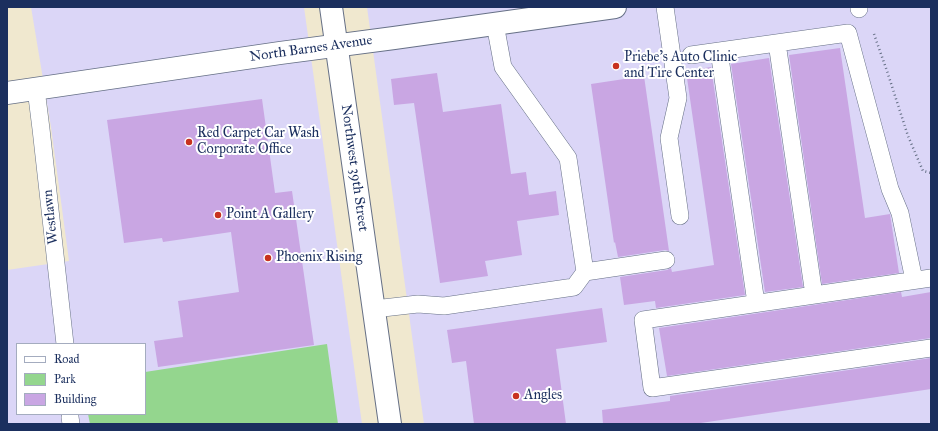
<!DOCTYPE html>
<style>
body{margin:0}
#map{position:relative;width:938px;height:431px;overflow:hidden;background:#f0e8cf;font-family:"IM FELL Great Primer",serif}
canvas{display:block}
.frame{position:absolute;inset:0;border:8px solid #1b2f5e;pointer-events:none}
.legend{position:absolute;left:16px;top:343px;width:130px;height:72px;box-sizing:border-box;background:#fff;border:1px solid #a4acbf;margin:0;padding:5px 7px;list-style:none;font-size:12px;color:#1b2f5e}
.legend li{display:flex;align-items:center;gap:8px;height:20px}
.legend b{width:20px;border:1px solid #a4acbf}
</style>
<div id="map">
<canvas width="938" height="431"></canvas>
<div class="frame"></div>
<ul class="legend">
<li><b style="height:5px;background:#fff"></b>Road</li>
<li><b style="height:11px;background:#94d68e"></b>Park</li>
<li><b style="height:11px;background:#c9a6e3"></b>Building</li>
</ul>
</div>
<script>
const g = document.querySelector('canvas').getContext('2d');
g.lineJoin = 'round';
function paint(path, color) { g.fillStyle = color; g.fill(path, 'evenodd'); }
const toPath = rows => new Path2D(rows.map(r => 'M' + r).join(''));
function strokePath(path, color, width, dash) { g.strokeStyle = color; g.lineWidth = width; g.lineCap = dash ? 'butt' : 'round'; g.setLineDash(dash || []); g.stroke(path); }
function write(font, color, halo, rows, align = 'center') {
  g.font = font + ' "IM FELL Great Primer",serif'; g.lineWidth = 4; g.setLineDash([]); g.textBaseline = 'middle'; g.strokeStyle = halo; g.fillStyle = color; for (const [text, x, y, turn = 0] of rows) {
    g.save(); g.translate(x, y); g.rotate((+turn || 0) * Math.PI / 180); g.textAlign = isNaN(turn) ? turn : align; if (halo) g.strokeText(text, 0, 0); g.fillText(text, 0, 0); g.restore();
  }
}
const built = toPath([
 [31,7,304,7,362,424,7,424,7,270,69,261,51,127],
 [17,344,145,344,145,414,17,414],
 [367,7,931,7,931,424,424,424]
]);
const green = toPath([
 [327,344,338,424,90,424,88,414,145,414,145,372]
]);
const building = toPath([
 [840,48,865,218,890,214,899,273,822,284,789,55],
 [769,58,803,287,765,292,731,64],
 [711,67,745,295,656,308,655,301,624,305,620,277,667,270,671,268,672,272,714,265,686,71],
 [437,73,443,112,501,104,511,174,526,172,529,195,556,191,559,215,517,221,522,255,485,261,488,276,440,283,414,103,394,105,391,79],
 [644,76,669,251,665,250,618,257,615,242,614,243,591,84],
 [262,99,275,193,292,191,314,345,158,367,154,341,183,337,178,301,239,292,231,232,163,242,162,238,124,243,107,120],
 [901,292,902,297,931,292,931,338,667,376,659,328],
 [602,308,607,342,556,349,566,424,474,424,466,361,452,363,447,330],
 [931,358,931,389,694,424,603,424,602,410,670,401,670,396]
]);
const path = toPath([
 [874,34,888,74,908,136,923,171,931,173]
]);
const lane = toPath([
 [665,7,678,98,669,138,680,216],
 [859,7,859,9],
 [777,43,814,295],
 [719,51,756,303],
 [691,55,848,33,890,189,900,213,914,280],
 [36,89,41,129,65,344],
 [585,272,666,260],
 [931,278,643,320,652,388,931,348],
 [374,309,418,304,444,306,574,287,585,272,568,158,503,67,495,24],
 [70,417,71,424]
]);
const street = toPath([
 [7,93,280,53,394,38,615,7]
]);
const secondary = toPath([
 [331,7,390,424]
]);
const markers = [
 [616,66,4,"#c8321e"],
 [189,142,4,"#c8321e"],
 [218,215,4,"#c8321e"],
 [268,258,4,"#c8321e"],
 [516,396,4,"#c8321e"]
];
const streetNames = [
 ["North Barnes Avenue",311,49,-8],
 ["Northwest 39th Street",354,168,82],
 ["Westlawn",51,217,-96]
];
const poiNames = [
 ["Priebe's Auto Clinic",624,58],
 ["and Tire Center",624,74],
 ["Red Carpet Car Wash",197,134],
 ["Corporate Office",197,150],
 ["Point A Gallery",226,215],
 ["Phoenix Rising",276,258],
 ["Angles",524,396]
];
paint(built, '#dbd6f7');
paint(green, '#94d68e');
paint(building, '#c9a6e3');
strokePath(lane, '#667086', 18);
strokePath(street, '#667086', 24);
strokePath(secondary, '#667086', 24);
strokePath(path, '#667086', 2.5, [1, 3]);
strokePath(lane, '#fff', 17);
strokePath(street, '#fff', 22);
strokePath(secondary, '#fff', 22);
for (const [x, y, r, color] of markers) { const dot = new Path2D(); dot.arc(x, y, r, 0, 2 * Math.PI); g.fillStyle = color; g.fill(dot); strokePath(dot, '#fff', 1.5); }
write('14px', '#1b2f5e', '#fff', streetNames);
write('14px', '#1b2f5e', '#fff', poiNames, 'left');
</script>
